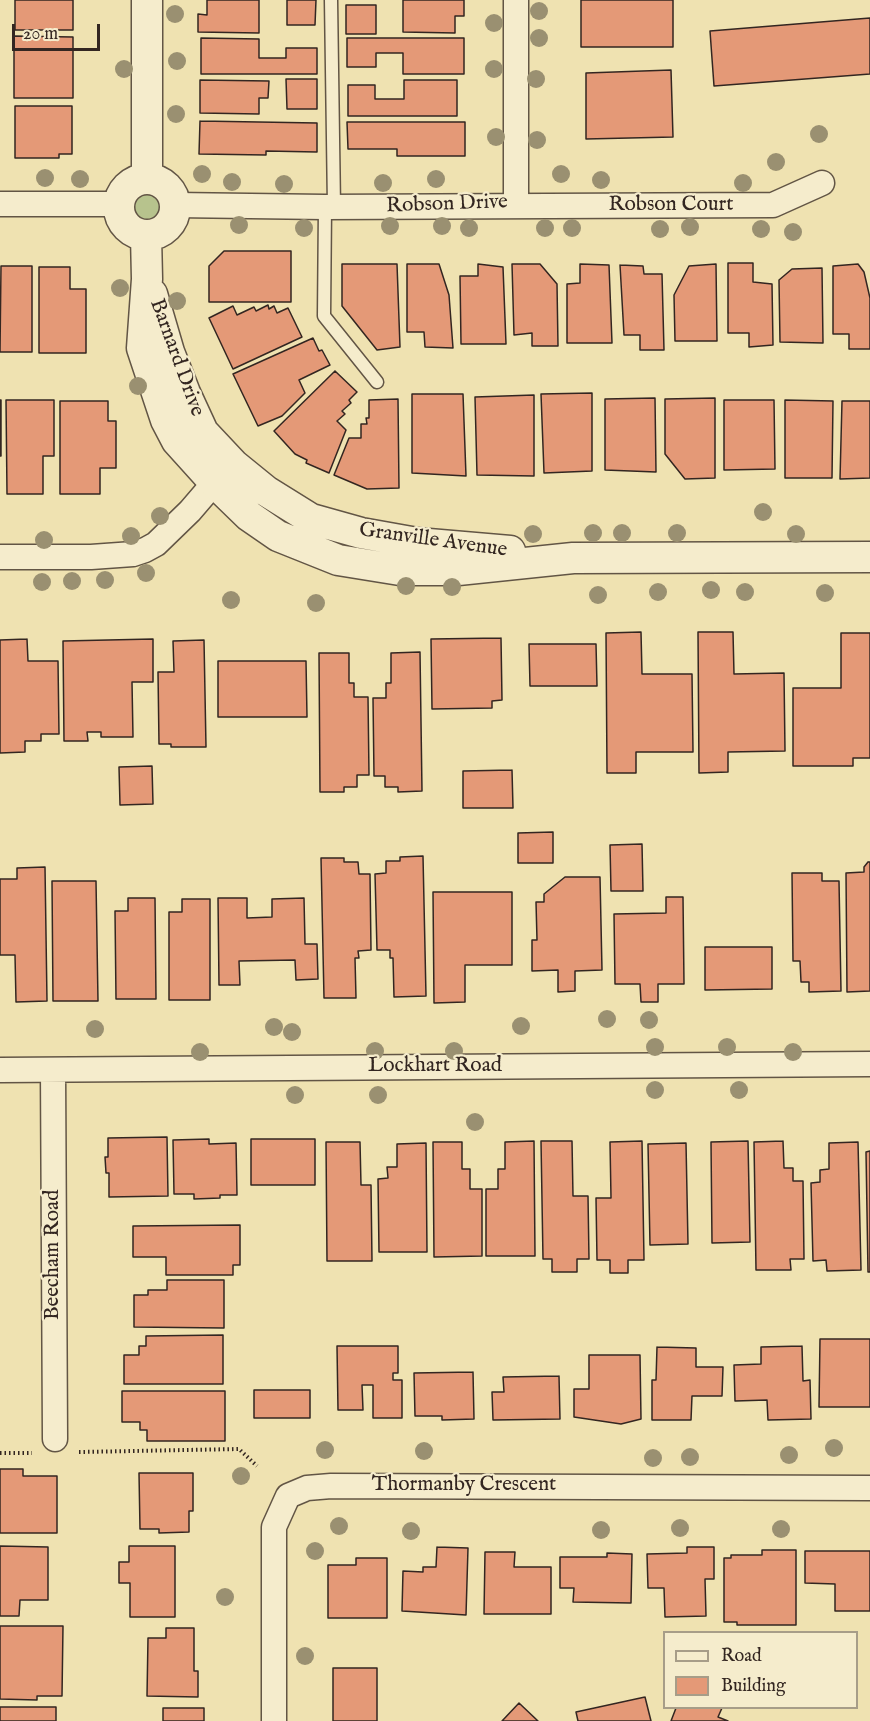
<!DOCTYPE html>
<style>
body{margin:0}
#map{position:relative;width:870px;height:1721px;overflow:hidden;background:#efe2b1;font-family:"IM FELL English",serif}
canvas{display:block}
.legend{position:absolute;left:663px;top:1631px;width:195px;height:78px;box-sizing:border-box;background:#f5eccc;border:2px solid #a79d88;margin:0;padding:8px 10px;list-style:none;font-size:18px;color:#332621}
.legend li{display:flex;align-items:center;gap:12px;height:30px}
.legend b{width:30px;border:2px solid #a79d88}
.scale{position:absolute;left:12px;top:24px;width:88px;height:27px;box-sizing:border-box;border:3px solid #332621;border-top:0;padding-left:8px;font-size:18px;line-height:21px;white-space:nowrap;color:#332621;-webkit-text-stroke:4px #f5eccc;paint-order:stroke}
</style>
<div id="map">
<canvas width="870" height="1721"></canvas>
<ul class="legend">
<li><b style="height:8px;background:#f5eccc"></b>Road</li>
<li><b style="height:16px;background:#e49977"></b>Building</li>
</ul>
<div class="scale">20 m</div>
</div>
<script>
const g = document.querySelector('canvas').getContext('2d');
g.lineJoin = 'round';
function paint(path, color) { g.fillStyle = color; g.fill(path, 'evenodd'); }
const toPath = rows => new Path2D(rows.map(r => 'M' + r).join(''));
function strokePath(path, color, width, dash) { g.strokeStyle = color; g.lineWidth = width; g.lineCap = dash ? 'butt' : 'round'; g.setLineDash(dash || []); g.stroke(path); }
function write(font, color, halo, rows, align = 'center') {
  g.font = font + ' "IM FELL English",serif'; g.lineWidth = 4.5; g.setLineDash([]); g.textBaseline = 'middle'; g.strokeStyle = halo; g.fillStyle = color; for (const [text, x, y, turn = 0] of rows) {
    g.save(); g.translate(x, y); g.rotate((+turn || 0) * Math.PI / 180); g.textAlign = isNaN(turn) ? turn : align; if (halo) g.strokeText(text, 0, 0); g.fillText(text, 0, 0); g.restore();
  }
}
const green = toPath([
 '125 206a22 22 0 1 1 44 0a22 22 0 1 1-44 0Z'
]);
const building = toPath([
 [15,0,73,0,73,30,15,30,15,0],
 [207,0,259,0,259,33,198,32,198,14,207,15,207,0],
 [287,0,316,0,315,25,287,25,287,0],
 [403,0,464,0,464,16,455,16,455,33,403,32,403,0],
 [581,0,673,0,673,47,581,47,581,0],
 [346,5,376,5,376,34,346,34,346,5],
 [870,18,870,74,714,86,710,31,870,18],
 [14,36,73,37,73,98,14,98,14,36],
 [201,38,259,39,259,58,286,58,286,48,317,48,317,74,201,74,201,38],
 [347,38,464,38,464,74,403,74,403,53,376,53,376,67,347,67,347,38],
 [671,70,673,137,586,139,586,73,671,70],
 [286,79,317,79,317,109,287,109,286,79],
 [200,80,269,81,268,98,259,98,259,114,200,113,200,80],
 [404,80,457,80,457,116,348,116,348,85,375,85,375,99,404,99,404,80],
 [15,106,72,106,72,154,59,154,59,158,15,158,15,106],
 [200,121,317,123,317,152,266,151,266,155,199,154,200,121],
 [347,122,465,122,465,156,397,156,397,149,348,149,347,122],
 [224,251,291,251,291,302,209,302,209,266,224,251],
 [728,263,753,263,753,282,772,284,773,345,749,347,749,333,728,333,728,263],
 [342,264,397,264,400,347,377,350,342,306,342,264],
 [407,264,439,264,449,295,453,348,425,347,424,332,407,332,407,264],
 [478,264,503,267,506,344,461,344,460,276,478,276,478,264],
 [512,264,540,264,557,284,558,346,532,346,532,333,514,335,512,264],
 [580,264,609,265,612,343,567,343,567,284,580,283,580,264],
 [716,264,717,341,675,341,674,295,689,266,716,264],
 [858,264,864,272,870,298,870,349,849,349,849,334,833,334,833,266,858,264],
 [620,265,643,266,644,274,662,274,664,350,640,350,640,335,624,335,620,265],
 [1,266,32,266,32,352,0,352,1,266],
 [39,267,70,267,70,289,86,289,86,353,39,353,39,267],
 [822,268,823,343,780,342,779,280,792,269,822,268],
 [268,305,269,309,274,306,277,313,288,308,302,337,233,369,209,318,233,306,237,315,254,307,256,311,268,305],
 [313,338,319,351,322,350,330,365,299,380,305,393,282,416,258,426,233,374,313,338],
 [335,371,357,392,349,400,351,403,342,411,345,414,337,421,346,430,329,473,306,463,307,460,295,454,274,431,335,371],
 [592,393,592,471,544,473,541,394,592,393],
 [412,394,463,394,466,476,412,473,412,394],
 [534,395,534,476,477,475,475,397,534,395],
 [655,398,656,472,605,470,605,399,655,398],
 [715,398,715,478,685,479,665,454,665,399,715,398],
 [398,399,399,488,367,489,334,475,349,438,361,438,361,424,367,424,366,418,369,418,369,400,398,399],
 [0,400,1,400,1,456,0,456,0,400],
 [6,400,54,400,54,456,43,456,43,494,7,494,6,400],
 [724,400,774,400,775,469,724,470,724,400],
 [785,400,833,401,832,478,785,478,785,400],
 [60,401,108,401,108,421,116,421,116,468,100,468,100,494,60,494,60,401],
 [842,401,870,401,870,478,840,479,842,401],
 [641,632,642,674,692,674,693,752,636,752,636,773,607,773,606,633,641,632],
 [698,632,733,632,734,674,784,673,785,751,728,752,728,772,699,773,698,632],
 [841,633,870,633,870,758,853,758,853,766,793,766,793,688,841,688,841,633],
 [501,638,502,700,492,701,492,708,432,709,431,639,501,638],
 [27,639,28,661,58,661,59,734,41,734,41,741,25,741,25,752,0,753,0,640,27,639],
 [153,639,153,682,132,682,133,737,101,737,101,732,87,732,88,741,64,741,63,641,153,639],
 [204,640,206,747,171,747,171,744,159,744,158,672,174,672,173,641,204,640],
 [529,644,596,644,597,686,530,686,529,644],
 [420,652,422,791,398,792,398,787,385,787,385,776,374,776,373,698,386,698,386,683,391,683,391,653,420,652],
 [319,653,349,653,349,683,354,683,354,697,368,697,369,775,357,775,357,787,344,787,344,792,320,792,319,653],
 [218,661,306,661,307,717,218,717,218,661],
 [152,766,153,804,120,805,119,767,152,766],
 [512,770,513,808,463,808,463,771,512,770],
 [553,832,553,863,518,863,518,833,553,832],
 [642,844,643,891,611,891,610,845,642,844],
 [423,856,426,996,394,997,393,958,390,958,390,950,377,950,375,874,386,873,386,861,400,861,400,857,423,856],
 [321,858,344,858,344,862,358,862,359,874,370,874,371,950,358,951,359,958,355,958,356,998,324,998,321,858],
 [868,862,870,862,870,991,847,992,846,873,864,872,864,867,868,862],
 [45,867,47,1001,16,1002,15,955,0,955,0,879,17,879,17,868,45,867],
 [792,873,822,873,822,881,839,881,841,991,809,992,809,982,801,982,800,961,793,961,792,873],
 [565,877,600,877,602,970,575,971,575,991,558,992,558,970,532,971,532,940,537,940,536,902,544,902,544,894,565,877],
 [52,881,96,881,98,1001,53,1001,52,881],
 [433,892,512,892,512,965,465,965,465,1002,434,1003,433,892],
 [666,897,683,897,684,984,658,984,658,1002,641,1002,640,984,615,984,614,914,666,913,666,897],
 [128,898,155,898,156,999,116,999,115,911,128,911,128,898],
 [218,898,247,898,247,918,272,917,272,899,304,898,305,944,317,944,318,979,296,980,295,960,239,961,240,985,219,985,218,898],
 [182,899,210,899,210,1000,169,1000,169,912,182,912,182,899],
 [705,947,772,947,772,989,705,990,705,947],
 [167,1137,168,1196,109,1197,109,1173,106,1173,105,1157,108,1157,108,1138,167,1137],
 [209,1139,209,1144,236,1143,237,1195,220,1195,220,1198,194,1199,194,1194,174,1194,173,1140,209,1139],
 [251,1139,315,1139,315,1185,251,1185,251,1139],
 [534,1141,535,1256,486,1256,486,1189,498,1189,498,1169,505,1169,505,1142,534,1141],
 [541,1141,572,1141,573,1196,588,1196,589,1259,577,1259,577,1272,552,1272,552,1259,543,1259,541,1141],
 [642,1141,644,1260,628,1260,628,1273,610,1273,610,1260,597,1260,596,1198,611,1198,610,1142,642,1141],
 [748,1141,750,1242,712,1243,711,1142,748,1141],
 [783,1141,784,1168,793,1168,793,1181,803,1181,804,1259,790,1259,791,1270,756,1270,754,1142,783,1141],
 [326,1142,360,1142,361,1185,371,1185,372,1261,327,1261,326,1142],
 [433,1142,462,1142,462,1169,470,1169,470,1189,482,1189,482,1256,434,1257,433,1142],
 [858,1142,861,1270,827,1271,826,1260,813,1261,811,1183,820,1182,820,1170,829,1169,829,1143,858,1142],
 [426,1143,427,1252,379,1252,378,1179,388,1178,387,1167,397,1167,397,1144,426,1143],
 [686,1143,688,1244,650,1245,648,1144,686,1143],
 [870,1151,870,1272,868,1272,866,1152,870,1151],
 [240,1225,240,1265,233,1265,233,1275,166,1275,166,1257,133,1257,133,1226,240,1225],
 [167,1280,224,1280,224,1328,134,1327,134,1295,148,1295,148,1290,167,1290,167,1280],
 [223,1335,223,1384,124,1384,124,1355,139,1355,139,1346,146,1346,146,1336,223,1335],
 [820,1339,870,1339,870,1407,819,1407,820,1339],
 [337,1346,398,1346,398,1373,393,1373,393,1380,402,1380,402,1418,373,1418,373,1385,362,1385,363,1410,338,1410,337,1346],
 [802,1346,803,1381,810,1380,811,1419,768,1420,767,1400,735,1401,734,1365,761,1364,761,1347,802,1346],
 [657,1347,696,1348,696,1367,723,1367,722,1396,692,1396,691,1420,652,1420,652,1380,656,1380,657,1347],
 [589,1355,640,1355,641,1419,621,1424,574,1417,574,1389,589,1389,589,1355],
 [473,1372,474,1419,442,1420,442,1416,415,1416,414,1373,473,1372],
 [559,1376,560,1419,493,1420,492,1392,504,1392,503,1377,559,1376],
 [254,1390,310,1390,310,1418,254,1418,254,1390],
 [122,1391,225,1391,225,1441,147,1441,147,1430,140,1430,140,1422,122,1422,122,1391],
 [0,1469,23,1469,23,1476,57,1476,57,1533,0,1533,0,1469],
 [139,1473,193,1473,193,1511,189,1511,189,1532,159,1533,159,1529,140,1529,139,1473],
 [0,1546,48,1547,48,1600,20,1600,19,1616,0,1616,0,1546],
 [129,1546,175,1546,175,1617,130,1617,130,1583,119,1583,119,1562,129,1562,129,1546],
 [437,1547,468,1548,466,1615,402,1611,403,1571,423,1572,423,1567,436,1567,437,1547],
 [687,1547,714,1547,714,1579,705,1579,706,1616,665,1617,664,1588,648,1588,647,1554,687,1553,687,1547],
 [762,1550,796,1550,796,1625,737,1625,737,1622,724,1622,724,1558,731,1558,731,1555,762,1555,762,1550],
 [805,1551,870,1551,870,1611,835,1611,835,1584,805,1583,805,1551],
 [485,1552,515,1552,514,1567,551,1567,551,1614,484,1614,485,1552],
 [607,1553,632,1554,631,1603,573,1602,574,1588,560,1588,560,1557,607,1557,607,1553],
 [356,1558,387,1558,387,1618,328,1618,328,1565,356,1565,356,1558],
 [0,1626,63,1626,62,1696,37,1696,37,1700,0,1699,0,1626],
 [166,1628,194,1628,194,1671,198,1671,198,1697,147,1696,148,1638,166,1638,166,1628],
 [333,1668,377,1668,377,1721,333,1721,333,1668],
 [645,1697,651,1721,578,1721,576,1712,645,1697],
 [519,1703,538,1721,502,1721,519,1703],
 [0,1707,56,1707,56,1721,0,1721,0,1707],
 [163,1708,204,1708,204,1721,163,1721,163,1708],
 [676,1708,722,1708,718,1717,728,1721,671,1721,676,1708]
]);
const path = toPath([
 [79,1452,239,1449,257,1466],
 [0,1453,32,1453]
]);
const service = toPath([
 [331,0,334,207],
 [325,207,324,316,377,382]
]);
const minor = toPath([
 [0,204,118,204],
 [175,205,325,207,773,205,822,183],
 [516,206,516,0],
 [0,557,91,557,133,554,145,550,156,544,190,511,226,469],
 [0,1070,870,1064],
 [53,1070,55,1439],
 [274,1721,274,1527,288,1496,307,1488,331,1486,870,1488]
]);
const tertiary = toPath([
 [147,177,147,0],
 '119 207a28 28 0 1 1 56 0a28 28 0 1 1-56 0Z',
 [146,235,147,279,142,348,166,420,177,441,214,482,249,516,278,536,338,560,400,570,458,570,573,558,870,557],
 [152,294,169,352,185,393,203,432,234,465,266,491,311,519,361,533,417,543,510,551]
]);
const trees = [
 [539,11],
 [175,14],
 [494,23],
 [539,38],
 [177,61],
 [124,69],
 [494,69],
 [536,79],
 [176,114],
 [819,134],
 [496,137],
 [537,140],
 [776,162],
 [202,174],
 [561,174],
 [45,178],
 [80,179],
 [436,179],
 [601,180],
 [232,182],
 [383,183],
 [743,183],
 [284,184],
 [239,225],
 [390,226],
 [442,226],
 [690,227],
 [304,228],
 [469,228],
 [545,228],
 [572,228],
 [660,229],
 [761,229],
 [793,232],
 [120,288],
 [177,301],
 [138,386],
 [763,512],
 [160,516],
 [593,533],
 [622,533],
 [677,533],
 [533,534],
 [796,534],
 [131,536],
 [44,540],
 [146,573],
 [105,580],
 [72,581],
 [42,582],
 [406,586],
 [452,587],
 [711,590],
 [658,592],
 [745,592],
 [825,593],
 [598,595],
 [231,600],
 [316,603],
 [607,1019],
 [649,1020],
 [521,1026],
 [274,1027],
 [95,1029],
 [292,1032],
 [655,1047],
 [727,1047],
 [375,1051],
 [454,1051],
 [200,1052],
 [793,1052],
 [655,1090],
 [739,1090],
 [295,1095],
 [378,1095],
 [475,1122],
 [834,1448],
 [325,1450],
 [424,1451],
 [789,1455],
 [690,1457],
 [653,1458],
 [241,1476],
 [339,1526],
 [680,1528],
 [781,1529],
 [601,1530],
 [411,1531],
 [315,1551],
 [225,1597],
 [305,1656]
];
const streetNames = [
 ["Robson Drive",447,205,-2],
 ["Robson Court",671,206],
 ["Barnard Drive",176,358,70],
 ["Granville Avenue",433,541,8],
 ["Lockhart Road",435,1067],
 ["Beecham Road",54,1255,-90],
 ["Thormanby Crescent",464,1486]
];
paint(green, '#b7c38d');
paint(building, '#e49977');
strokePath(building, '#332621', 1.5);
strokePath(service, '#625545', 15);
strokePath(minor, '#625545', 27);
strokePath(tertiary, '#625545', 33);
strokePath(path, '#332621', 4, [1.5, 3]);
strokePath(service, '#f5eccc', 12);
strokePath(minor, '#f5eccc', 24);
strokePath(tertiary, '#f5eccc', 30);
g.fillStyle = '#9a9071';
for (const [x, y] of trees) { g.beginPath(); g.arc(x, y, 9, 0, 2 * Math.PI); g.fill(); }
write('21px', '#332621', '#f5eccc', streetNames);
</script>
